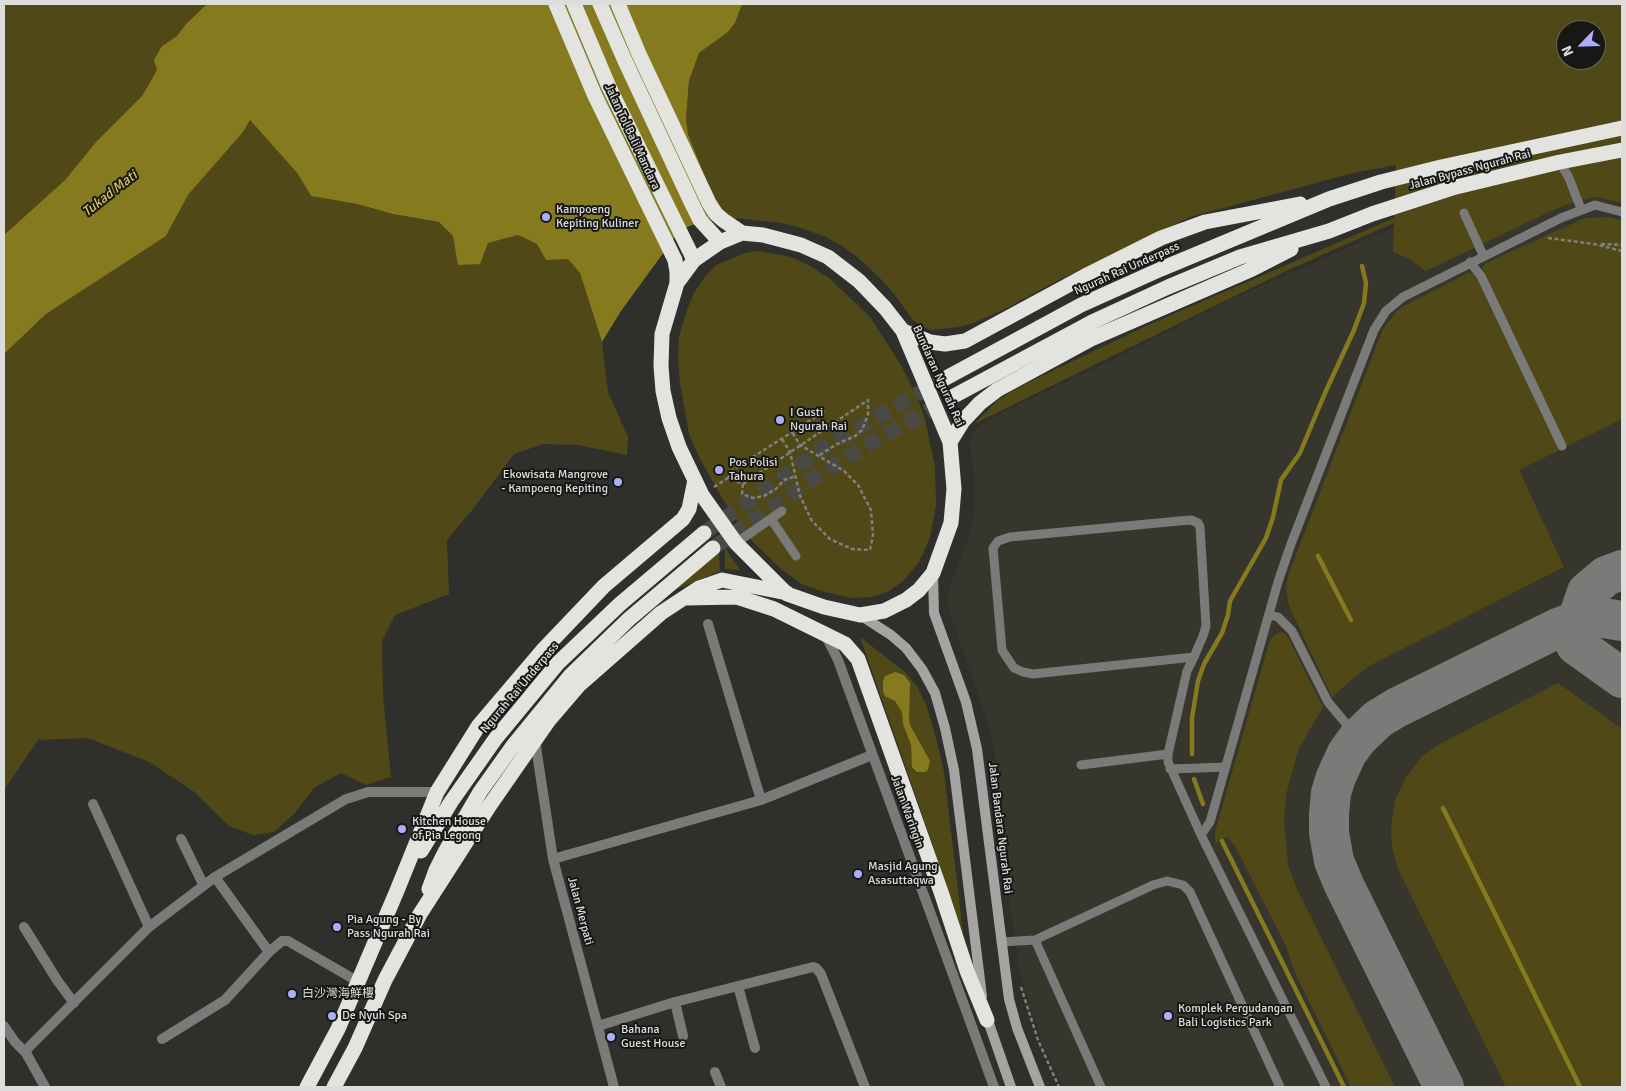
<!DOCTYPE html>
<meta charset="utf-8">
<style>
body{margin:0}
#map{position:relative;width:1626px;height:1091px;overflow:hidden;background:#2f2f2c;font-family:Signika,sans-serif}
canvas{display:block}
.frame{position:absolute;inset:0;border:5px solid #dddddb;pointer-events:none}
.north{position:absolute;left:1556px;top:20px;width:50px;height:50px;box-sizing:border-box;background:#171716;border:1px solid #666665;border-radius:50%;rotate:246deg;font-size:14px;font-weight:700;line-height:20px;text-align:center;color:#dddddb}
.north::after{content:'';display:block;margin:auto;width:18px;height:22px;background:#abaffb;clip-path:polygon(50% 0,100% 100%,50% 72%,0 100%)}
</style>
<div id="map">
<canvas width="1626" height="1091"></canvas>
<div class="frame"></div>
<div class="north">N</div>
</div>
<script>
const g = document.querySelector('canvas').getContext('2d');
g.lineJoin = 'round';
function paint(path, color) { g.fillStyle = color; g.fill(path, 'evenodd'); }
const toPath = rows => new Path2D(rows.map(r => 'M' + r).join(''));
function strokePath(path, color, width, dash) { g.strokeStyle = color; g.lineWidth = width; g.lineCap = dash ? 'butt' : 'round'; g.setLineDash(dash || []); g.stroke(path); }
function write(font, color, halo, rows, align = 'center') {
  g.font = font + ' Signika,"Noto Sans SC",sans-serif'; g.lineWidth = 4; g.setLineDash([]); g.textBaseline = 'middle'; g.strokeStyle = halo; g.fillStyle = color; for (const [text, x, y, turn = 0] of rows) {
    g.save(); g.translate(x, y); g.rotate((+turn || 0) * Math.PI / 180); g.textAlign = isNaN(turn) ? turn : align; if (halo) g.strokeText(text, 0, 0); g.fillText(text, 0, 0); g.restore();
  }
}
const built = toPath([
 [1596,197,1622,203,1622,1087,1063,1087,1041,1039,1020,974,1009,897,996,761,988,724,947,605,949,588,968,540,974,513,975,486,970,444,975,429,994,417,1239,296,1432,210,1577,201]
]);
const green = toPath([
 [4,4,207,4,186,24,177,36,162,46,157,70,142,96,96,142,65,180,4,235],
 [742,4,1622,4,1622,203,1596,197,1577,201,1553,210,1426,271,1410,259,1393,252,1394,223,1284,272,974,424,998,400,1014,390,1056,369,1146,326,1394,218,1396,165,1353,173,1190,217,1055,282,1005,309,971,324,958,327,931,330,920,326,912,319,895,295,879,277,856,256,842,246,826,237,798,227,781,223,734,218,720,210,705,179,688,134,686,119,689,81,699,53,728,32,735,23],
 [1566,30,1596,30,1596,60,1566,60],
 [250,120,298,174,311,196,357,204,393,214,439,222,453,235,488,243,518,235,537,244,546,260,568,258,580,273,602,342,608,392,628,437,627,455,578,445,543,444,514,454,473,509,447,540,449,594,395,615,382,641,383,695,391,777,366,785,341,773,314,788,294,814,274,832,253,835,229,826,193,791,149,762,88,738,38,740,4,790,4,354,46,314,166,236,188,195,243,132],
 [1608,217,1622,220,1622,419,1567,446,1482,268,1486,263,1578,221,1587,218],
 [758,251,791,257,810,266,829,278,870,317,901,365,916,395,925,419,935,467,936,505,930,538,919,562,903,581,889,591,872,597,852,598,824,592,802,584,782,570,748,537,722,498,700,459,689,434,680,383,678,359,679,336,687,310,694,293,704,278,716,265,745,253],
 [1468,273,1475,274,1479,280,1559,450,1519,470,1564,567,1369,666,1352,679,1332,697,1289,606,1286,590,1288,576,1383,329,1397,311,1404,306],
 [725,548,740,570,725,569],
 [719,553,720,571,670,592],
 [1280,632,1285,634,1289,639,1323,707,1298,750,1286,795,1284,820,1288,865,1297,889,1395,1087,1351,1087,1296,975,1286,946,1235,846,1227,837,1215,843,1215,832,1270,640,1275,635],
 [860,637,905,672,917,686,927,707,937,742,944,772,965,950,936,854],
 [1558,683,1622,729,1622,1087,1506,1087,1399,871,1392,848,1391,826,1395,801,1406,777,1422,757,1438,745]
]);
const water = toPath([
 [207,4,742,4,735,23,728,32,699,53,689,81,686,119,688,134,711,193,724,212,680,230,621,311,602,342,580,273,568,259,546,260,537,244,518,235,488,243,480,264,458,265,453,236,439,222,393,214,357,204,311,196,298,174,250,120,243,132,188,195,166,236,46,314,4,354,4,235,65,180,96,142,142,96,157,70,154,60,162,46,177,36,186,24],
 [895,672,904,675,910,683,909,720,911,727,930,761,928,770,925,772,917,772,912,767,911,745,903,724,902,712,895,701,885,696,883,691,883,681,885,676]
]);
const stream = toPath([
 [1318,556,1351,620],
 [1192,754,1192,718,1198,681,1204,664,1222,633,1228,615,1230,601,1266,538,1273,517,1281,480,1300,453,1325,393,1354,330,1364,303,1366,283,1362,266],
 [1194,779,1203,804],
 [1443,808,1580,1087],
 [1222,841,1344,1087]
]);
const taxiway = toPath([
 [1622,570,1606,576,1587,592,1577,621,1575,630,1576,645,1622,678],
 [1444,1087,1344,885,1334,861,1329,833,1329,814,1331,793,1336,777,1347,753,1358,738,1378,719,1396,708,1560,627,1577,621,1597,617,1622,621]
]);
const highwayTunnel = toPath([
 [704,533,826,446,944,379],
 [713,548,835,464,952,397]
]);
const path = toPath([
 [1548,238,1594,244,1622,251],
 [1601,244,1622,245],
 [782,439,790,452,800,496,812,521,830,539,852,549,870,550,873,535,871,510,858,485,844,471,800,445,792,432],
 [728,478,734,469,825,411],
 [743,484,742,494,753,498,764,496,776,489,784,480,796,476],
 [714,487,728,478,743,484,868,400,868,415,862,430,855,436,837,444,818,456],
 [1021,987,1038,1040,1059,1087]
]);
const lane = toPath([
 [1560,162,1569,178,1581,209],
 [1464,213,1483,255],
 [1470,262,1481,276,1562,446],
 [771,519,796,556],
 [736,543,782,511],
 [1270,615,1278,617,1292,631,1328,702,1358,738],
 [1194,657,1033,674,1023,672,1014,668,1002,650,993,548,998,541,1010,537,1179,521,1191,520,1198,523,1200,527,1206,626,1203,636,1199,645,1194,657,1187,671,1168,754,1168,762,1201,835],
 [1081,765,1168,754],
 [1170,769,1226,767],
 [1035,940,1101,1087],
 [1001,942,1035,940,1153,885,1167,881,1183,885,1190,892,1280,1087],
 [1326,1087,1201,835,1210,822,1278,582,1291,544,1374,330,1386,311,1403,297,1561,218,1595,205,1622,212]
]);
const street = toPath([
 [708,624,761,800],
 [826,636,838,660,994,1087],
 [535,740,553,859,614,1087],
 [93,804,149,927],
 [181,839,203,884],
 [553,859,761,800,872,755],
 [215,877,269,952],
 [24,927,57,980,74,1003],
 [738,986,755,1048],
 [675,1002,683,1036],
 [4,1026,15,1042,26,1053,45,1087],
 [598,1026,675,1002,813,967,816,968,821,974,865,1087],
 [162,1039,225,1000,269,952,282,941,288,941,357,981],
 [26,1053,28,1048,149,927,215,877,346,799,356,796,368,792,437,792],
 [715,1072,721,1087]
]);
const secondary = toPath([
 [933,573,934,613,966,702,977,749,1009,999,1017,1028,1040,1087],
 [860,615,891,635,906,648,922,669,935,693,945,728,954,770,982,996],
 [986,1015,1011,1087]
]);
const highway = toPath([
 [556,4,595,96,675,260,677,272,677,283],
 [574,4,609,87,694,260],
 [600,4,625,61,693,206,700,220,720,242],
 [618,4,639,54,709,203,716,214,723,220,742,233],
 [742,233,763,235,801,245,828,257,859,281,885,308,903,331,950,442,954,489,951,523,933,573,919,590,906,600,884,611,860,615,824,607,787,594,736,543,702,495,679,447,669,418,663,391,661,366,662,334,677,283,694,260,720,242,742,233],
 [903,331,930,342,945,344,965,341,1085,276,1161,238,1205,222,1300,204],
 [944,379,1081,305,1161,269,1329,199,1381,182,1441,167,1622,128],
 [952,397,1092,322,1168,287,1240,257,1329,231,1372,214,1452,188,1560,162,1622,150],
 [950,442,963,421,980,403,997,390,1093,338,1252,269,1291,249],
 [686,598,737,597,774,609,845,644,858,659,941,892,967,971,987,1020],
 [421,851,451,802,496,738,558,663,620,604,704,533],
 [429,889,436,870,445,852,480,792,512,747,570,676,629,619,713,548],
 [307,1087,338,1029,396,893,437,792,479,725,542,651,604,586,683,519,689,509,695,480],
 [334,1087,355,1048,385,980,420,914,490,805,549,720,579,685,661,613,699,588,722,580,787,593]
]);
const markers = [
 [546,217,5,"#abaffb"],
 [780,420,5,"#abaffb"],
 [719,470,5,"#abaffb"],
 [618,482,5,"#abaffb"],
 [402,829,5,"#abaffb"],
 [858,874,5,"#abaffb"],
 [337,927,5,"#abaffb"],
 [292,994,5,"#abaffb"],
 [332,1016,5,"#abaffb"],
 [1168,1016,5,"#abaffb"],
 [611,1037,5,"#abaffb"]
];
const streetNames = [
 ["Jalan Tol Bali Mandara",632,137,65],
 ["Jalan Bypass Ngurah Rai",1470,170,-15],
 ["Ngurah Rai Underpass",1127,269,-24],
 ["Bundaran Ngurah Rai",938,376,66],
 ["Ngurah Rai Underpass",520,688,-50],
 ["Jalan Waringin",907,812,70],
 ["Jalan Bandara Ngurah Rai",1000,828,83],
 ["Jalan Merpati",580,911,75]
];
const poiNames = [
 ["Kampoeng",556,210],
 ["Kepiting Kuliner",556,224],
 ["I Gusti",790,413],
 ["Ngurah Rai",790,427],
 ["Pos Polisi",729,463],
 ["Tahura",729,477],
 ["Ekowisata Mangrove",608,475,"right"],
 ["- Kampoeng Kepiting",608,489,"right"],
 ["Kitchen House",412,822],
 ["of Pia Legong",412,836],
 ["Masjid Agung",868,867],
 ["Asasuttaqwa",868,881],
 ["Pia Agung - By",347,920],
 ["Pass Ngurah Rai",347,934],
 ["白沙灣海鮮樓",302,994],
 ["Komplek Pergudangan",1178,1009],
 ["Bali Logistics Park",1178,1023],
 ["De Nyuh Spa",342,1016],
 ["Bahana",621,1030],
 ["Guest House",621,1044]
];
const waterNames = [
 ["Tukad Mati",110,194,-38]
];
paint(built, '#37362d');
paint(green, '#504917');
paint(water, '#867a1f');
strokePath(stream, '#867a1f', 4.5);
strokePath(taxiway, '#7a7a78', 40);
strokePath(highwayTunnel, '#494946', 15, [15, 8]);
strokePath(path, '#7f7f7d', 2.5, [4, 2.5]);
strokePath(lane, '#7a7a78', 9);
strokePath(street, '#7a7a78', 10);
strokePath(secondary, '#a5a4a2', 10);
strokePath(highway, '#e3e3df', 15);
for (const [x, y, r, color] of markers) { const dot = new Path2D(); dot.arc(x, y, r, 0, 2 * Math.PI); g.fillStyle = color; g.fill(dot); strokePath(dot, '#171716', 2); }
write('12px', '#dddddb', '#171716', streetNames);
write('12px', '#dddddb', '#171716', poiNames, 'left');
write('italic 14px', '#d7c651', '#171716', waterNames);
</script>
